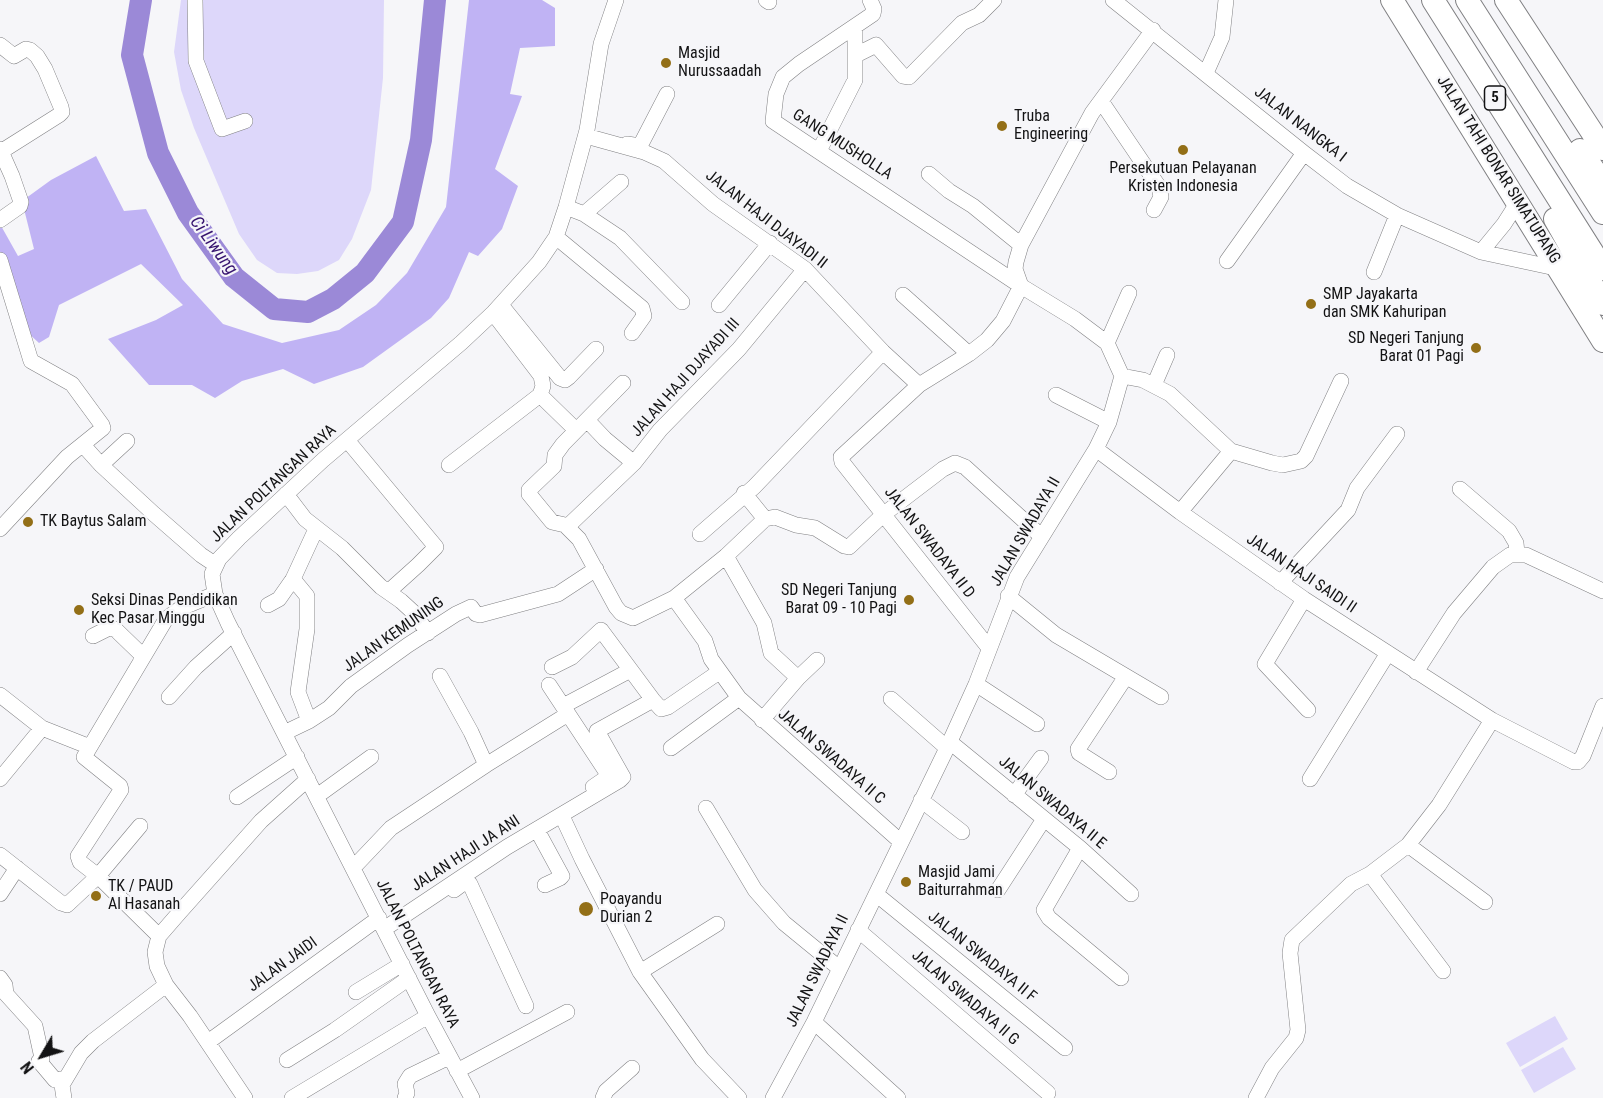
<!DOCTYPE html>
<style>
body{margin:0}
#map{position:relative;width:1603px;height:1098px;overflow:hidden;background:#f6f6f9;font-family:"Roboto Condensed",sans-serif}
canvas{display:block}
.north{position:absolute;left:12px;top:1026px;width:60px;height:60px;-webkit-text-stroke:4px #f6f6f9;paint-order:stroke;rotate:232deg;font-size:16px;font-weight:700;line-height:24px;text-align:center;color:#131314}
.north::after{content:'';display:block;margin:auto;width:21px;height:27px;background:#131314;clip-path:polygon(50% 0,100% 100%,50% 72%,0 100%)}
</style>
<div id="map">
<canvas width="1603" height="1098"></canvas>
<div class="north">N</div>
</div>
<script>
const g = document.querySelector('canvas').getContext('2d');
g.lineJoin = 'round';
function paint(path, color) { g.fillStyle = color; g.fill(path, 'evenodd'); }
const toPath = rows => new Path2D(rows.map(r => 'M' + r).join(''));
function strokePath(path, color, width, dash) { g.strokeStyle = color; g.lineWidth = width; g.lineCap = dash ? 'butt' : 'round'; g.setLineDash(dash || []); g.stroke(path); }
function write(font, color, halo, rows, align = 'center') {
  g.font = font + ' "Roboto Condensed",sans-serif'; g.lineWidth = 4.5; g.setLineDash([]); g.textBaseline = 'middle'; g.strokeStyle = halo; g.fillStyle = color; for (const [text, x, y, turn = 0] of rows) {
    g.save(); g.translate(x, y); g.rotate((+turn || 0) * Math.PI / 180); g.textAlign = isNaN(turn) ? turn : align; if (halo) g.strokeText(text, 0, 0); g.fillText(text, 0, 0); g.restore();
  }
}
const green = toPath([
 [181,0,384,0,383,78,371,190,352,239,339,260,318,271,297,274,277,273,257,260,239,234,194,128,181,90,174,52],
 [1555,1016,1568,1039,1520,1067,1506,1043],
 [1563,1047,1576,1069,1534,1093,1521,1070]
]);
const forest = toPath([
 [469,0,542,0,555,8,555,46,520,48,510,94,522,96,495,169,518,186,502,229,478,256,469,252,449,298,431,318,363,367,314,384,283,369,242,381,215,398,192,385,149,385,108,339,156,320,183,305,141,264,59,305,49,337,39,343,27,332,0,253,0,224,18,256,34,249,22,201,51,180,96,156,124,211,146,209,182,279,223,324,282,343,339,330,376,305,407,273,446,207]
]);
const river = toPath([
 [141,0,132,55,158,153,188,213,234,277,274,309,308,312,333,299,365,273,403,222,421,140,435,0]
]);
const minor = toPath([
 [195,0,196,61,222,129,245,121],
 [766,0,769,2],
 [870,0,874,9,873,14,799,64,783,77,776,94,773,121,1021,286,1003,321,987,340,969,354,919,385,841,457,842,462,989,648],
 [1113,0,1304,153,1347,186,1397,215,1481,252,1560,269],
 [0,45,14,56,26,49,30,50,37,56,45,69,61,107,62,112,59,115,2,151],
 [856,55,876,45,903,76,909,77,962,23,979,15,994,0],
 [1206,73,1222,37,1226,0],
 [1101,101,1159,187,1161,197,1154,210],
 [586,136,644,152,664,161,713,204,805,269,883,352,919,385],
 [627,144,640,146,667,94],
 [0,149,12,176,21,202,20,206,0,220],
 [819,151,855,80,855,26],
 [929,174,949,191,973,206,1021,245],
 [566,207,584,214,620,238,682,302],
 [584,214,621,182],
 [556,237,642,308,644,316,632,333],
 [1481,252,1504,224,1518,202],
 [0,260,31,361,72,384,102,425,103,428,67,457,0,529],
 [1227,261,1304,153],
 [1374,272,1397,215],
 [903,295,969,354],
 [501,305,560,378,565,380,569,377,596,349],
 [719,305,770,243],
 [1107,343,1129,293],
 [1122,376,1143,380,1170,394,1231,451],
 [623,383,563,444,555,455,554,466,529,490,529,494,552,522,565,525,579,539,616,607,621,613,633,618,674,598],
 [1154,385,1167,355],
 [540,395,576,430],
 [1056,395,1109,422],
 [587,420,605,439,634,463],
 [347,440,436,547,418,565,388,592],
 [83,445,101,465,154,514,201,555,216,565],
 [1096,449,1180,512,1304,599,1492,720,1574,762,1578,762,1583,756,1603,706],
 [101,465,127,441],
 [449,465,540,395,543,386,541,376,493,313],
 [1460,489,1509,531,1516,543,1517,553],
 [744,493,765,519,726,556,674,598,705,641,711,659,739,698,901,842],
 [286,494,305,519,342,548,381,587,401,601,413,612,428,633],
 [1180,512,1231,451,1272,463,1283,465,1301,461,1306,456,1341,381],
 [765,519,775,517,796,525,815,528,844,546,849,547,884,514,943,469,955,463,965,467,1041,536],
 [567,527,634,463,660,430,739,349,805,269],
 [700,534,754,487,883,352],
 [726,556,764,623,771,653,798,678],
 [293,579,307,596,307,629,298,692,309,721],
 [1280,583,1348,510,1357,488,1397,434],
 [1008,596,1056,635,1161,697],
 [1304,599,1265,664,1308,710],
 [268,605,279,599,293,579,316,529],
 [93,636,109,628,115,629,143,656],
 [552,667,572,657,601,630,653,700,661,709,668,707,719,672],
 [1416,672,1454,613,1493,567,1510,555,1526,555,1603,591],
 [440,676,471,732,486,765],
 [976,684,1037,724],
 [549,685,609,776,593,787],
 [0,695,42,728,90,747],
 [169,697,196,667,234,633],
 [891,699,947,748],
 [563,706,625,673],
 [762,720,798,678,817,660],
 [284,733,309,721,329,708,351,686,408,645,456,614,471,607,476,614,480,615,558,594,596,569],
 [950,742,1080,848,1131,894],
 [671,748,739,698],
 [1109,772,1079,753,1078,749,1125,678],
 [0,779,42,728],
 [1310,779,1388,653],
 [1014,795,1041,758],
 [317,796,371,757],
 [237,797,297,757],
 [921,800,962,832],
 [706,808,755,890,784,923,839,968],
 [562,816,582,859,640,972,702,1059,739,1098],
 [537,830,562,876,560,878,545,885],
 [1408,845,1485,902],
 [1080,848,1044,910,1049,918,1121,978],
 [0,855,61,903,67,905,98,876,140,826],
 [353,868,391,828,486,765,568,714],
 [1370,874,1443,971],
 [454,890,462,884,470,884,526,1006],
 [998,890,1044,819],
 [0,894,17,868],
 [876,894,1065,1048],
 [384,929,507,847,620,780,623,777,597,731,653,700],
 [858,930,1048,1093],
 [159,936,98,876,80,862,78,856,121,790,120,786,84,757,166,619,181,608,215,594],
 [640,972,717,924],
 [0,978,5,985,6,994,35,1026,42,1058,39,1061,55,1080,65,1078],
 [356,992,402,964],
 [814,1022,898,1098],
 [208,1042,379,918],
 [287,1060,335,1030,409,978],
 [457,1071,567,1012],
 [64,1098,62,1085,81,1053,93,1041,166,985],
 [245,1098,190,1016,166,985,157,966,155,952,159,936,179,913,261,821,308,779],
 [292,1098,428,1016],
 [405,1098,407,1093,405,1084,410,1076,449,1057],
 [472,1098,428,1016,228,623,215,594,212,574,219,559,239,538,323,460,461,343,493,313,539,262,556,237,566,207,587,130,601,44,616,0],
 [603,1098,606,1091,632,1068],
 [773,1098,814,1022,947,748,976,684,1017,577,1096,449,1109,422,1122,376,1107,343,1075,319,1021,286,1015,269,1016,262,1021,245,1092,113,1153,30],
 [1256,1098,1272,1068,1296,1038,1298,1030,1290,953,1292,940,1351,884,1370,874,1408,845,1439,805,1492,720]
]);
const highway = toPath([
 [1392,0,1603,341],
 [1433,0,1603,269],
 [1467,0,1603,213],
 [1506,0,1603,149],
 [1580,150,1603,183],
 [1555,219,1603,304]
]);
const markers = [
 [666,63,6,"#936f17"],
 [1002,126,6,"#936f17"],
 [1183,150,6,"#936f17"],
 [1311,304,6,"#936f17"],
 [1476,348,6,"#936f17"],
 [28,522,6,"#936f17"],
 [909,600,6,"#936f17"],
 [79,610,6,"#936f17"],
 [906,882,6,"#936f17"],
 [96,896,6,"#936f17"],
 [586,909,8,"#936f17"]
];
const shields = [
 [1495,98,21]
];
const shieldNames = [
 ["5",1495,98]
];
const poiNames = [
 ["Masjid",678,54],
 ["Nurussaadah",678,72],
 ["Truba",1014,117],
 ["Engineering",1014,135],
 ["Persekutuan Pelayanan",1183,169,"center"],
 ["Kristen Indonesia",1183,187,"center"],
 ["SMP Jayakarta",1323,295],
 ["dan SMK Kahuripan",1323,313],
 ["SD Negeri Tanjung",1464,339,"right"],
 ["Barat 01 Pagi",1464,357,"right"],
 ["TK Baytus Salam",40,522],
 ["SD Negeri Tanjung",897,591,"right"],
 ["Barat 09 - 10 Pagi",897,609,"right"],
 ["Seksi Dinas Pendidikan",91,601],
 ["Kec Pasar Minggu",91,619],
 ["Masjid Jami",918,873],
 ["Baiturrahman",918,891],
 ["TK / PAUD",108,887],
 ["Al Hasanah",108,905],
 ["Poayandu",600,900],
 ["Durian 2",600,918]
];
const streetNames = [
 ["JALAN NANGKA I",1300,125,38],
 ["GANG MUSHOLLA",842,145,33],
 ["JALAN TAHI BONAR SIMATUPANG",1498,170,58],
 ["JALAN HAJI DJAYADI II",766,220,38],
 ["JALAN HAJI DJAYADI III",686,378,-48],
 ["JALAN POLTANGAN RAYA",274,484,-43],
 ["JALAN SWADAYA II",1026,532,-60],
 ["JALAN SWADAYA II D",929,543,52],
 ["JALAN HAJI SAIDI II",1301,574,34],
 ["JALAN KEMUNING",394,635,-35],
 ["JALAN SWADAYA II C",831,757,41],
 ["JALAN SWADAYA II E",1052,803,40],
 ["JALAN HAJI JA ANI",466,854,-33],
 ["JALAN POLTANGAN RAYA",417,954,63],
 ["JALAN SWADAYA II F",982,957,39],
 ["JALAN JAIDI",283,965,-36],
 ["JALAN SWADAYA II",818,971,-64],
 ["JALAN SWADAYA II G",965,998,41]
];
const waterNames = [
 ["Ci Liwung",213,246,54]
];
paint(green, '#ddd7fa');
paint(forest, '#c0b3f4');
strokePath(river, '#9b89d7', 22);
strokePath(minor, '#808083', 16);
strokePath(highway, '#808083', 24);
strokePath(minor, '#fff', 15);
strokePath(highway, '#fff', 22);
for (const [x, y, r, color] of markers) { const dot = new Path2D(); dot.arc(x, y, r, 0, 2 * Math.PI); g.fillStyle = color; g.fill(dot); strokePath(dot, '#f6f6f9', 2); }
for (const [x, y, w] of shields) { const box = new Path2D(); box.roundRect(x - w / 2, y - 12, w, 24, 4.5); g.fillStyle = '#f6f6f9'; g.fill(box); strokePath(box, '#131314', 1.5); }
write('bold 15px', '#131314', null, shieldNames);
write('16px', '#131314', '#f6f6f9', poiNames, 'left');
write('16px', '#131314', '#f6f6f9', streetNames);
write('italic 18px', '#37146f', '#f6f6f9', waterNames);
</script>
